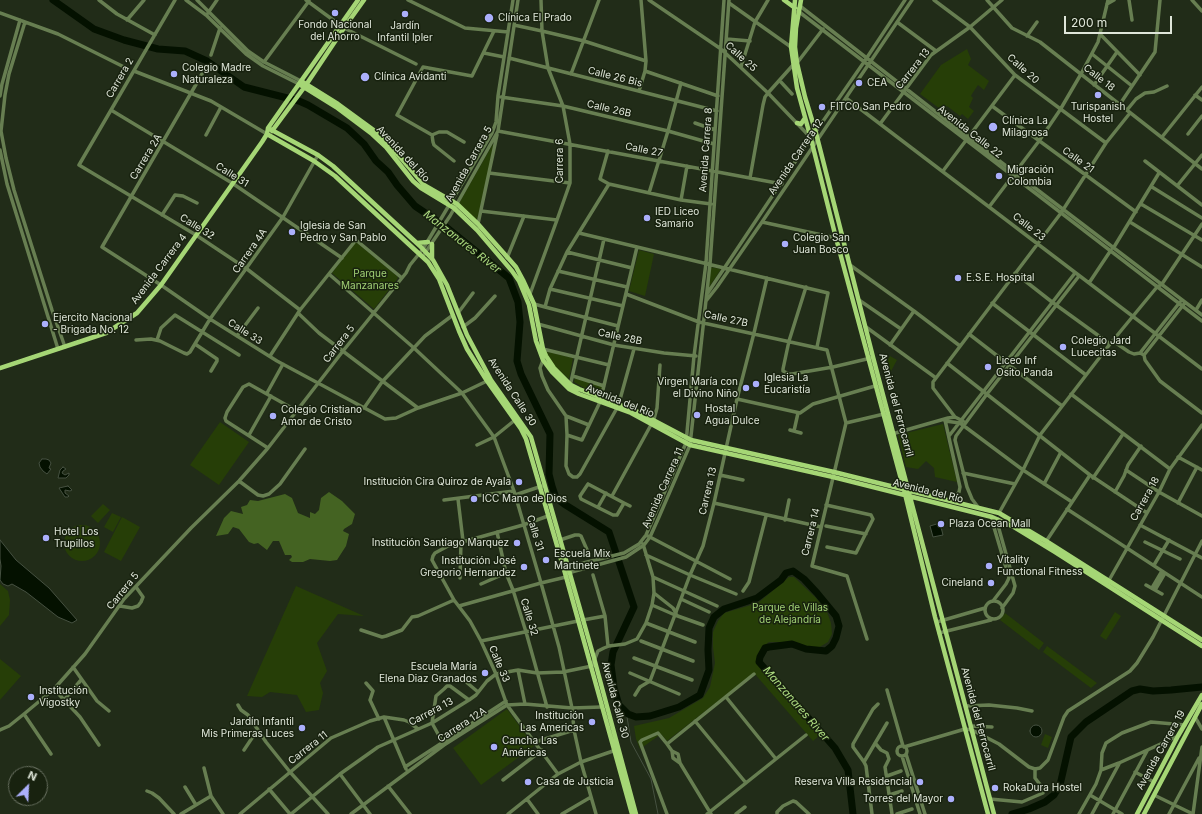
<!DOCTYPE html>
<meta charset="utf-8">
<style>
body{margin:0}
#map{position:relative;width:1202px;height:814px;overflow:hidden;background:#212c18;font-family:Inter,sans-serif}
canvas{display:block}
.north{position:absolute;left:8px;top:766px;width:40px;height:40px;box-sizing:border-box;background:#18220f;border:1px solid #687060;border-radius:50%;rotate:24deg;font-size:11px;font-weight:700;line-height:16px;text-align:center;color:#dfe6d9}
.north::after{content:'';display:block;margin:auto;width:14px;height:18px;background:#abaffb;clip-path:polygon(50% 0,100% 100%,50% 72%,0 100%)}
.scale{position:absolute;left:1064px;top:16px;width:108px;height:18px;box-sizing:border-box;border:2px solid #dfe6d9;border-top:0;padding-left:5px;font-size:12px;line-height:14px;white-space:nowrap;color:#dfe6d9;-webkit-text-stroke:3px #18220f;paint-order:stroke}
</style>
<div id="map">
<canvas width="1202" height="814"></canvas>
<div class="north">N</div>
<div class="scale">200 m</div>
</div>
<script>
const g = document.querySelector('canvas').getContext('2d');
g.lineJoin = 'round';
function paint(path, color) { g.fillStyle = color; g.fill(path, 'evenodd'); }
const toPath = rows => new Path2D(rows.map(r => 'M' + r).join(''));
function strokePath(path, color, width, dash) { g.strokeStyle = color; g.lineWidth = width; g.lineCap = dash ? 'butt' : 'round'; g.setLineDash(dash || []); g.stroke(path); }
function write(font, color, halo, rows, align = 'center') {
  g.font = font + ' Inter,sans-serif'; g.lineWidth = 3; g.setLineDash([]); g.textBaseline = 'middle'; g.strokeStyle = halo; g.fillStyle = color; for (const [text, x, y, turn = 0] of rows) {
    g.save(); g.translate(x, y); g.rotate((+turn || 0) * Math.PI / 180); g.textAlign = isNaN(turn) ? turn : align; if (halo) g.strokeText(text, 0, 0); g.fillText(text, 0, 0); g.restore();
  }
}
const green = toPath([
 [967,49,971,59,968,65,989,81,984,90,978,85,972,94,971,96,973,98,969,107,974,111,968,119,962,114,960,116,947,106,943,111,920,94,941,65],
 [493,144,494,147,477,221,459,203],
 [356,242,397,276,398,278,374,309,332,273],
 [639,250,654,254,645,296,629,291],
 [710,267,721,269,708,289],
 [545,351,573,358,569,379,553,365],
 [890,356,897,360,890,373,882,369],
 [575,378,603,387,600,394,586,389,574,382],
 [220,422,249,442,219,485,190,465],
 [943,424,957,482,935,477,934,468,926,461,918,469,906,467,898,435],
 [103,504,110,510,98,523,91,516],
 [112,513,121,517,113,532,104,527],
 [122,517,140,527,121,561,104,552],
 '64 543a18 18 0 1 1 36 0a18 18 0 1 1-36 0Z',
 [789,577,794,577,816,598,827,612,831,623,832,634,828,642,818,648,808,647,793,642,769,642,764,646,757,662,821,734,813,741,754,673,667,741,661,734,640,749,636,739,634,726,669,718,703,698,710,687,715,663,713,647,713,632,718,621,724,613,758,603],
 [0,584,8,591,10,600,9,615,0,626],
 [296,586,364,616,338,614,317,643,327,671,320,683,323,693,319,710,306,712,297,695,270,692,262,697,247,696],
 [1115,612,1121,616,1106,640,1100,636],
 [1005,613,1044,643,1039,650,1000,620],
 [1047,646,1097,683,1091,688,1043,652],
 [0,659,21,676,0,700],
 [507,709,534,746,481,785,453,748],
 [1045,734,1052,737,1048,748,1041,745]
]);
const forest = toPath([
 [329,492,342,501,355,514,352,524,344,529,343,531,349,534,346,546,337,560,330,561,310,559,303,562,292,562,289,560,292,557,291,555,285,555,279,541,273,541,267,550,258,543,254,544,249,542,239,529,233,527,228,534,216,536,224,518,231,511,243,514,241,507,247,505,250,500,258,501,285,494,292,498,298,513,310,518,310,512,315,514,319,510,321,498]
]);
const water = toPath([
 [42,459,46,459,49,460,51,463,49,468,51,469,47,474,43,471,40,467,39,463,42,459],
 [63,467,66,469,63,471,62,473,65,475,69,473,69,475,66,478,58,478,60,470,63,467],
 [68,486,72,490,70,491,65,490,65,493,69,496,68,497,65,497,59,488,68,486],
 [940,523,943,535,933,537,930,526,940,523],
 [0,540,16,560,49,588,77,620,72,623,58,617,26,592,12,584,8,586,3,584,0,580,1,566,0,559,0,540],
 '1030 731a6 6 0 1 1 12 0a6 6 0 1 1-12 0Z'
]);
const stream = toPath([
 [628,714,627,717,631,742,651,779,658,814]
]);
const river = toPath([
 [53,0,94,29,124,40,158,49,185,51,207,61,244,87,299,101,308,105,347,128,364,144,376,161,388,172,397,185,415,206,446,227,509,278,518,302,520,322,517,361,521,374,550,434,549,474,552,486,556,498,564,504,609,532,634,607,613,652,611,665,614,688,619,705,628,714,636,717,650,716,679,707,700,695,709,670,708,650,709,628,714,617,724,609,757,598,781,580,786,573,793,571,804,579,817,593,836,616,839,626,836,638,832,646,826,651,806,649,792,644,769,647,765,648,760,657,759,662,835,748,848,770,853,814],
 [1012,814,1029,809,1045,802,1054,795,1060,785,1071,737,1086,722,1132,691,1140,689,1153,691,1171,690,1202,687]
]);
const minor = toPath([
 [99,0,117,14,155,35],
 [175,0,79,165,196,235,247,269,300,310],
 [186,0,206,15,246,54,263,66,299,84],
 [197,0,248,51,264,62,301,81],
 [306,0,344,28,416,64],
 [408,0,465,28,508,32],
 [649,0,721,49,768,93,811,138],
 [934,0,970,27,1015,75,1106,143],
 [987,0,1012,28,1040,42,1202,169],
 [1129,0,1132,20],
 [1192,0,1202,11],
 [729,3,791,47],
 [1107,4,1114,0],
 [800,6,968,137,1202,315],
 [798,11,1202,321],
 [0,13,58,34,126,68],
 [208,13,217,0],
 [127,20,144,0],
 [25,22,9,74,5,95,1,131,6,158,14,190,52,310,65,347],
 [897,22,936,51],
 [514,25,542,31,584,41,646,61],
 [1100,34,1140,75],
 [1027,36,1037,22],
 [727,39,750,41],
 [484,53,504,57],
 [1092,54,1132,86],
 [211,55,220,28],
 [509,58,717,111],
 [264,62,309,1],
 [797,63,823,29],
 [741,67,755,22,768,0],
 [134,71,211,101,267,134],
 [645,71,718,96],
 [202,74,102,247,161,285,210,319,277,361,385,419,396,418,418,408,462,393,487,381],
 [571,74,599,0],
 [780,81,792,94],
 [1094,85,1117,52],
 [639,91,645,71,646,61,641,0],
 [1195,95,1202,100],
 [0,96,2,84,20,20],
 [501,97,563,106,668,131,714,144],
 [846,98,1202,369],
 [1120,104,1155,52,1160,0],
 [992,106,1136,212],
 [111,110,232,183,342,258],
 [1127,110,1136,99,1145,93,1154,92,1167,86],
 [695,123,715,130],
 [880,124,931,55,970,27,1002,0],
 [498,131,782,184],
 [1188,134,1202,116],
 [206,135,221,107],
 [432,135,439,132,447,132,464,142],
 [1162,137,1202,87],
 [0,150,7,184,58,349],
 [608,151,600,179,609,184,681,200,711,204],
 [454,161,434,145,433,142,432,135,397,115,423,67,472,76,494,31],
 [1145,161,1202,205],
 [943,171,1015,75],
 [489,173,570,183],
 [750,178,763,105,765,97,768,93,793,65],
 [1177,186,1202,155],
 [1152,187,1202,218],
 [649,193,668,131,681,83],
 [681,200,687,166],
 [1141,204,1202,240],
 [989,207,1039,141,1060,110,1081,74,1098,42,1108,0],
 [481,211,557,220],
 [162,215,175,195,183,196,197,203],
 [762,222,836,238,842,238],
 [1130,222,1202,267],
 [478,224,497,135],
 [579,233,828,293,817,347],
 [1114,247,1159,173],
 [567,252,632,268],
 [423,256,450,216,498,131,518,0],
 [507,258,524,216],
 [850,265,914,311,960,346],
 [558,271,627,287],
 [1015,273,1052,302,1110,344],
 [330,275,414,348,462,393,494,437,514,491,541,583,559,647,572,708,574,730,581,762,596,814],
 [1089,283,1111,250],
 [806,287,789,341,783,369,783,371,789,374,792,374,833,367,871,358],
 [550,289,623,306],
 [530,294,557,220,570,183,570,144,563,106,548,68,542,31,541,0],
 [626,294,699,322,827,350,846,423,812,566,847,576,867,639],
 [707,294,803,150,864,62,905,0],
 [859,300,901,329],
 [706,301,717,287,762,222,912,0],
 [992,303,1086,375],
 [534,304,545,307,550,289,567,252,609,184],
 [545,307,618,326],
 [1196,310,1202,300],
 [298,313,319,333,418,408],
 [458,313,473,293],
 [538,324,614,345,664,353,696,356],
 [463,327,475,318,495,296],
 [866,327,936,378],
 [969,334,1062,406],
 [237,336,258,308],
 [136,340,151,339,160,341,184,353,187,354,190,352,210,319,283,217,318,155],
 [157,340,161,328,175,315,239,355],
 [1113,341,1129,352,1134,354,1140,353,1144,355,1145,360,1160,381,1202,413],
 [195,344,217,359,217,361,211,371],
 [890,345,914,311],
 [543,349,609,365],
 [1140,353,1180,302],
 [1144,355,1184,304],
 [270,356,300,310,356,240,402,278],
 [543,360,540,368,542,376,548,390,566,416,567,435,566,466,569,474,573,477,577,477,580,474,617,408],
 [947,363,1090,475,1147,513],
 [573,376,604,386],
 [570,386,604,239],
 [267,393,283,364],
 [1071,394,1170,469],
 [601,398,637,247],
 [737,399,800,413,813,404,875,386],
 [619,403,634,349],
 [364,408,382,382,425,336,453,315],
 [566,416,589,425],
 [955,417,933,388,933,382,1061,213,1106,143,1130,113],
 [654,419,657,408,660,365],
 [945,420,960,487,959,492,952,501],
 [945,421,960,423,1023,470,1072,502],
 [846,423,884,414],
 [790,430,801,433],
 [794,431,798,413],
 [892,434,948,418,955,417,963,421],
 [249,435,271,396],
 [567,435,582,440,600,402],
 [949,436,1075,273],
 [477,445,494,437,515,420],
 [268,448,226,421,225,418,227,412,243,387,249,384,297,411],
 [1178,457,1202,470],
 [1126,470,1159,492,1202,516],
 [963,473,1015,484],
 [720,475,743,480],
 [1093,478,1123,434],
 [239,481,258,495,263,496,269,494,280,484,305,449],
 [588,484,624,503,617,515,613,515,581,499,580,496,588,484],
 [1044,484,1061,452],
 [1115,492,1124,476,1128,465,1141,446],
 [515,495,542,486],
 [612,496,652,423],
 [458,499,463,541],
 [444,500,514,491],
 [624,503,630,506],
 [714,503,821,527],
 [1178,503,1197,467],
 [826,505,871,515,873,519,856,553,827,547],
 [598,507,606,493],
 [978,507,972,499,967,487,955,440,956,436,987,394,1079,276],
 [1067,509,1202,597],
 [999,513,1023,470,1040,435,1110,344,1157,287,1162,284,1202,224],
 [548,516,523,525,448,546,435,553,433,556,432,560,454,600,470,621,481,641,496,674,507,705,558,774],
 [992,517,993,524,1009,578,1006,584,993,601],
 [998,519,999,529,1015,586,1013,593,1002,608],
 [785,520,789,500],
 [1140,525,1202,558],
 [826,526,866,534],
 [497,532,506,573,513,590,526,632,547,707],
 [648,536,730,579],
 [560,540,575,535,579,535,581,536,588,552],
 [1145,542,1180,559],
 [1045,543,1090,475],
 [646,555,690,575,736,594],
 [1154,565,1169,540],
 [567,567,624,553,639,544,646,535,686,443,694,356,706,263,724,0],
 [568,573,626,557,644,545,650,537,659,517,690,445,710,264,729,0],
 [593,575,605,616,608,646],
 [653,577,717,606],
 [460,578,461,542],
 [1108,582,1159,492,1170,469,1202,425],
 [481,584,506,573],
 [1146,585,1162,594],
 [1152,588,1162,571],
 [1155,590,1165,573],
 [743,591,749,582,766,516],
 [654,593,673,608,676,613],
 [681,599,709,612],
 '985 610a9 9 0 1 1 18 0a9 9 0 1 1-18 0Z',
 [652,605,675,615,703,625],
 [120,606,132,608,138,606,141,602,143,597,136,587],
 [459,606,541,583,566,577],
 [583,620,605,616],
 [937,622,985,608],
 [646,623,695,642],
 [361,630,382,637,386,636,402,630,412,617,418,616,454,600],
 [939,633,991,620],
 [481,641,578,621],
 [641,641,693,661],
 [634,658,692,680],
 [73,667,97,701,109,711],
 [518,670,525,704],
 [630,673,679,694],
 [465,681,478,692],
 [366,683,373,691,370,700,379,719],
 [54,689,80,717,99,745],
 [887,690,903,746],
 [635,695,640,687,650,681,690,575,703,546,714,503,737,399,754,333,767,278],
 [726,697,776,759],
 [65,699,81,680],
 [238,705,241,710,248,715,266,742,290,772,328,814],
 [966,706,989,705,1017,708,1032,711],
 [24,714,51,754],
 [384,717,406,769],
 [1195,717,1202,729],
 [695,721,746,783],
 [971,726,992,727],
 [0,730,9,726,24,714,54,689,85,654,124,599,191,528,239,481,268,448,343,351,406,273,410,265,423,249,492,133,496,122,498,96,513,0],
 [535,742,574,730],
 [443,743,432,723,436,696,444,689,447,686,450,686,469,700],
 [875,743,881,750,887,753,889,759,885,767,892,814],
 [667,744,754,674],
 '897 751a5 5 0 1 1 10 0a5 5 0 1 1-10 0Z',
 [904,747,965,729,972,730,999,744,1029,767,1035,769,1040,768,1048,760,1064,717,1068,711,1130,671,1137,663,1153,637,1202,541],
 [244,750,252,738,259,732],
 [672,751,678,754,680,763],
 [906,754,925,814],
 [902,756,920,814],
 [864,762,887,723],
 [405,767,506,701],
 [204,768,211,796,223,814],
 [1101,770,1119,763,1178,736],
 [1135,772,1154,782],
 [340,774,370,814],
 [887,776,901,771],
 [503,780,542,750],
 [388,786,410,814],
 [185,787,196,805],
 [269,789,290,814],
 [147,791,152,793,159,798,174,814],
 [889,795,902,791],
 [1090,795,1122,814],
 [1154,795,1193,814],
 [527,799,538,814],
 [990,799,1022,802,1043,793,1042,787,1035,778,1035,769],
 [181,814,211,796],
 [240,814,331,738,370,721,384,717,404,720,409,722,418,729],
 [291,814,340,774,378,747,432,723,469,700,476,695,487,681,496,674,518,670,537,673,563,672,592,666,598,651,604,648,609,646,625,644,637,639,646,623,652,605,654,593,653,577,643,544],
 [351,814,444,745,507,705,525,704,572,708,601,707],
 [508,814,558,774,581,762,616,750],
 [562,814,591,797],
 [667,814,640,742,642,740,658,733,667,744,672,751,673,758,680,763,711,814],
 [707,814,806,735],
 [736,814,745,807],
 [777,814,777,812,783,806,793,801,796,802,809,814],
 [872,814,866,766,864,762,853,747,853,744,873,709,878,704],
 [897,814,912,809],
 [1079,814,1096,784,1101,770,1102,753,1106,743,1122,733,1151,722,1185,725],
 [1092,814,1119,764],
 [1113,814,1147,751],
 [1169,814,1199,758],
 [1193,814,1202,747]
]);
const major = toPath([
 [784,0,795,8],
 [795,0,791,47,797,88,811,139,836,238,905,494,935,617,988,814],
 [801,0,796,28,795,47,797,63,805,97,816,133,873,357,994,814],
 [301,81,338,104,375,131,389,144,424,185,457,204,478,224,516,267,523,280,534,304,543,349,546,356,554,368,571,385,579,389,636,411,691,440,834,472,999,513,1046,541,1202,640],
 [299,84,336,107,372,134,386,147,413,181,421,188,454,208,477,230,512,271,519,281,529,305,536,341,543,360,552,372,569,389,579,394,631,413,690,445,833,477,992,517,1014,527,1055,552,1202,646],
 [797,123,801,124,805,118],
 [268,128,318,155,333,166,420,246,433,260,447,285,467,335,491,380,531,437,594,658,636,814],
 [272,131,306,85,344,28,364,0],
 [267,134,314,161,335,176,428,262,439,279,459,331,467,349,487,381,521,429,526,439,565,573,632,814],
 [417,243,428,242],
 [432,244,432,258],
 [0,368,106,333,137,313,161,285,262,142,267,134,268,128,358,0],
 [1137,814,1178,736,1202,695],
 [1144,814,1202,704]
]);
const markers = [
 [335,13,4,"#abaffb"],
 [405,14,4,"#abaffb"],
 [489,18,5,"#abaffb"],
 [174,74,4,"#abaffb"],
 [365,77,5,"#abaffb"],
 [859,83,4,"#abaffb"],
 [1098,95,4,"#abaffb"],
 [822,107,4,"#abaffb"],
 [993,127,5,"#abaffb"],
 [999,176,4,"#abaffb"],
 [647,218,4,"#abaffb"],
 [292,232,4,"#abaffb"],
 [785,244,4,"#abaffb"],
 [958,278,4,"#abaffb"],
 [45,324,4,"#abaffb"],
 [1063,347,4,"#abaffb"],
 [988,367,4,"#abaffb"],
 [756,384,4,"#abaffb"],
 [746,388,4,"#abaffb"],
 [697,415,4,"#abaffb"],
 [273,416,4,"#abaffb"],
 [519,482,4,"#abaffb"],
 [474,499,4,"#abaffb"],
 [941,524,4,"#abaffb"],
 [46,538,4,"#abaffb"],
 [517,543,4,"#abaffb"],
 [546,560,4,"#abaffb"],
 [989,566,4,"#abaffb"],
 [524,567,4,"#abaffb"],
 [991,583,4,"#abaffb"],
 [485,673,4,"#abaffb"],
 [31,697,4,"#abaffb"],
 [592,722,4,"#abaffb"],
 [302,728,4,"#abaffb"],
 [494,747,4,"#abaffb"],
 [528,782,4,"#abaffb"],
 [920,782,4,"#abaffb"],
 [995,788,4,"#abaffb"],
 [951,799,4,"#abaffb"]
];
const poiNames = [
 ["Clínica El Prado",498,18],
 ["Fondo Nacional",335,25,"center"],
 ["del Ahorro",335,37,"center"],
 ["Jardín",405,26,"center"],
 ["Infantil Ipler",405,38,"center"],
 ["Colegio Madre",182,68],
 ["Naturaleza",182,80],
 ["Clínica Avidanti",374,77],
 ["CEA",867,83],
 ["FITCO San Pedro",830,107],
 ["Turispanish",1098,107,"center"],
 ["Hostel",1098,119,"center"],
 ["Clínica La",1002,121],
 ["Milagrosa",1002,133],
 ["Migración",1007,170],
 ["Colombia",1007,182],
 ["IED Liceo",655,212],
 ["Samario",655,224],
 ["Iglesia de San",300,226],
 ["Pedro y San Pablo",300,238],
 ["Colegio San",793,238],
 ["Juan Bosco",793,250],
 ["E.S.E. Hospital",966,278],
 ["Ejercito Nacional",53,318],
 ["- Brigada No. 12",53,330],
 ["Colegio Jard",1071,341],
 ["Lucecitas",1071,353],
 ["Liceo Inf",996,361],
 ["Osito Panda",996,373],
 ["Iglesia La",764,378],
 ["Eucaristía",764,390],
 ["Virgen María con",738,382,"right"],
 ["el Divino Niño",738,394,"right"],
 ["Hostal",705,409],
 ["Agua Dulce",705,421],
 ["Colegio Cristiano",281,410],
 ["Amor de Cristo",281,422],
 ["Institución Cira Quiroz de Ayala",511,482,"right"],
 ["ICC Mano de Dios",482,499],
 ["Plaza Ocean Mall",949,524],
 ["Hotel Los",54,532],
 ["Trupillos",54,544],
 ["Institución Santiago Marquez",509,543,"right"],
 ["Escuela Mix",554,554],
 ["Martinete",554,566],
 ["Vitality",997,560],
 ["Functional Fitness",997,572],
 ["Institución José",516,561,"right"],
 ["Gregorio Hernandez",516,573,"right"],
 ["Cineland",983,583,"right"],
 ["Escuela María",477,667,"right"],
 ["Elena Diaz Granados",477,679,"right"],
 ["Institución",39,691],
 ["Vigostky",39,703],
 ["Institución",584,716,"right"],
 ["Las Americas",584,728,"right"],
 ["Jardín Infantil",294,722,"right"],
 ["Mis Primeras Luces",294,734,"right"],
 ["Cancha Las",502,741],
 ["Américas",502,753],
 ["Casa de Justicia",536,782],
 ["Reserva Villa Residencial",912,782,"right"],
 ["RokaDura Hostel",1003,788],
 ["Torres del Mayor",943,799,"right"]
];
const streetNames = [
 ["Calle 25",741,57,42],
 ["Carrera 13",913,69,-52],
 ["Calle 20",1023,69,42],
 ["Calle 26 Bis",615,77,14],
 ["Carrera 2",120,78,-60],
 ["Calle 18",1099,78,38],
 ["Calle 26B",609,109,13],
 ["Avenida Calle 22",970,132,38],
 ["Calle 27",644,150,11],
 ["Avenida Carrera 8",706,150,-86],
 ["Avenida del Río",403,154,47],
 ["Carrera 2A",146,157,-59],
 ["Avenida Carrera 12",796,157,-56],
 ["Calle 21",1078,160,36],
 ["Carrera 6",560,161,-90],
 ["Avenida Carrera 5",469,164,-61],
 ["Calle 31",232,175,32],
 ["Calle 32",197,227,32],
 ["Calle 23",1029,227,38],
 ["Carrera 4A",250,251,-55],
 ["Avenida Carrera 4",159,269,-53],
 ["Calle 27B",726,319,12],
 ["Calle 33",245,332,32],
 ["Calle 28B",620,337,12],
 ["Carrera 5",339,344,-52],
 ["Avenida Calle 30",512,392,57],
 ["Avenida del Río",620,401,22],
 ["Avenida del Ferrocarril",896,405,75],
 ["Avenida Carrera 11",663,488,-66],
 ["Carrera 13",708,491,-77],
 ["Avenida del Río",928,491,14],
 ["Carrera 18",1145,499,-61],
 ["Carrera 14",811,532,-76],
 ["Calle 31",535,533,73],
 ["Carrera 5",123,591,-51],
 ["Calle 32",529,617,73],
 ["Calle 33",499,664,67],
 ["Avenida Calle 30",615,700,75],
 ["Carrera 13",431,712,-28],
 ["Avenida del Ferrocarril",978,719,75],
 ["Carrera 12A",462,725,-33],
 ["Carrera 11",308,748,-38],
 ["Avenida Carrera 19",1161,750,-61]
];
const parkNames = [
 ["Parque",370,274],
 ["Manzanares",370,286],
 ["Parque de Villas",790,608],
 ["de Alejandría",790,620]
];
const waterNames = [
 ["Manzanares River",462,242,38],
 ["Manzanares River",796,704,49]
];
paint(green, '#263e07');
paint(forest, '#446322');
paint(water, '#041100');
strokePath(water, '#465141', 1);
strokePath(stream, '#465141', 1);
strokePath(river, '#041100', 7);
strokePath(minor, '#677e51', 3.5);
strokePath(major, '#a5d675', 4.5);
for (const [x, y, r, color] of markers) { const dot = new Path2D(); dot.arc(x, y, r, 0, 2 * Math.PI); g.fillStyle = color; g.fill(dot); strokePath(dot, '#18220f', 1.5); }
write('10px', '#dfe6d9', '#18220f', poiNames, 'left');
write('10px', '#dfe6d9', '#18220f', streetNames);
write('10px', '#a1d075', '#18220f', parkNames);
write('italic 11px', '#addc80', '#18220f', waterNames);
</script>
